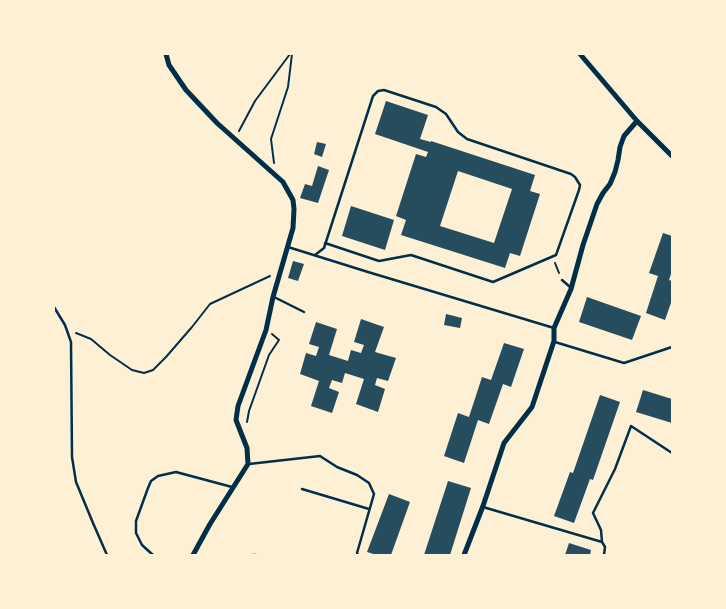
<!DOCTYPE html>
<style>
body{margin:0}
#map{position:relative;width:726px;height:609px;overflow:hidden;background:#fdf0d5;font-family:"Golos Text",sans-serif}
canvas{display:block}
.frame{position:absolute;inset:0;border:55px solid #fdf0d5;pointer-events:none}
</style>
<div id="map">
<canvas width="726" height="609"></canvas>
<div class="frame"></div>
</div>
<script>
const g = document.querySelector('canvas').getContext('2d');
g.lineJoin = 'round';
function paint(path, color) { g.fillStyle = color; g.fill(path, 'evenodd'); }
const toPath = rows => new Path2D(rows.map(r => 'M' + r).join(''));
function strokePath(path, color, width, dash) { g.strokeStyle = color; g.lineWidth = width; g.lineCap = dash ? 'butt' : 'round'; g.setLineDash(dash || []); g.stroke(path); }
const building = toPath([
 [386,101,428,115,420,139,431,142,431,141,535,175,530,191,540,194,520,256,510,253,505,268,401,235,406,220,396,216,416,154,426,157,428,152,375,134],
 [458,171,512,189,494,243,440,226],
 [317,142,326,144,322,157,314,154],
 [318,166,329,170,318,203,300,198,305,184,312,186],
 [351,206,394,220,385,250,342,236],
 [663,233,672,236,672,271,669,280,672,281,672,300,665,320,646,313,658,276,649,273],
 [293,261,304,264,298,281,288,278],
 [587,297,641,316,632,340,579,322],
 [446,314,462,318,460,328,444,325],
 [361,319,384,327,375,352,396,358,388,381,377,378,375,385,385,389,378,412,356,404,364,379,345,373,342,383,332,380,329,388,339,392,332,413,311,406,319,381,300,374,306,353,316,356,319,347,309,344,316,322,337,329,329,355,348,361,351,350,361,353,364,345,354,342],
 [504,343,524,349,511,387,503,384,489,424,478,420,464,463,444,456,458,413,469,417,482,377,491,380],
 [643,390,672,399,672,423,636,412],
 [600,395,620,402,593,480,590,479,574,523,554,516,570,472,573,473],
 [448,481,471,488,450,555,424,555],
 [389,494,410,502,391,555,377,555,367,552],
 [569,543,591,550,590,555,565,555]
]);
const path = toPath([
 [239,131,255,101,290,54],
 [274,163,271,139,288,87,292,54],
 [555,263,559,273],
 [76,333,91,339,110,355,132,370,144,373,153,370,166,357,192,327,210,304,270,276],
 [247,422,249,411,269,355,279,340,272,334]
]);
const service = toPath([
 [288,247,368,272,554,328],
 [315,255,324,248,373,96,378,91,384,90,436,107,446,114,458,132,467,139,571,174,575,177,580,185,579,190,556,255,493,282,411,255,379,261,325,243],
 [562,280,570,287],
 [274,297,304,312],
 [54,307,65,325,71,342,72,457,76,482,93,523,107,555],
 [555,342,624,363,672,347],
 [249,464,320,456,337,467,357,475,369,483,374,494,357,553,358,555],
 [302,489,369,509],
 [483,507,602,542,605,547,604,555],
 [602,542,601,530,593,513,615,469,631,426,672,453],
 [153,555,142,545,136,533,136,521,148,488,151,481,158,476,176,472,232,487],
 [253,555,256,555]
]);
const minor = toPath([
 [166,54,169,65,186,90,217,123,283,182,293,200,294,209,293,228,273,297,266,330,238,406,236,420,247,448,248,464,210,524,193,555],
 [580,54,637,121,672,156],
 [464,555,483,506,504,443,532,407,554,341,554,328,571,289,583,245,597,204,603,193,610,184,615,172,618,160,620,147,624,136,637,121]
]);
paint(building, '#264d5e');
strokePath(path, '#003049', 2);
strokePath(service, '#003049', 2.5);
strokePath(minor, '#003049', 5);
</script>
